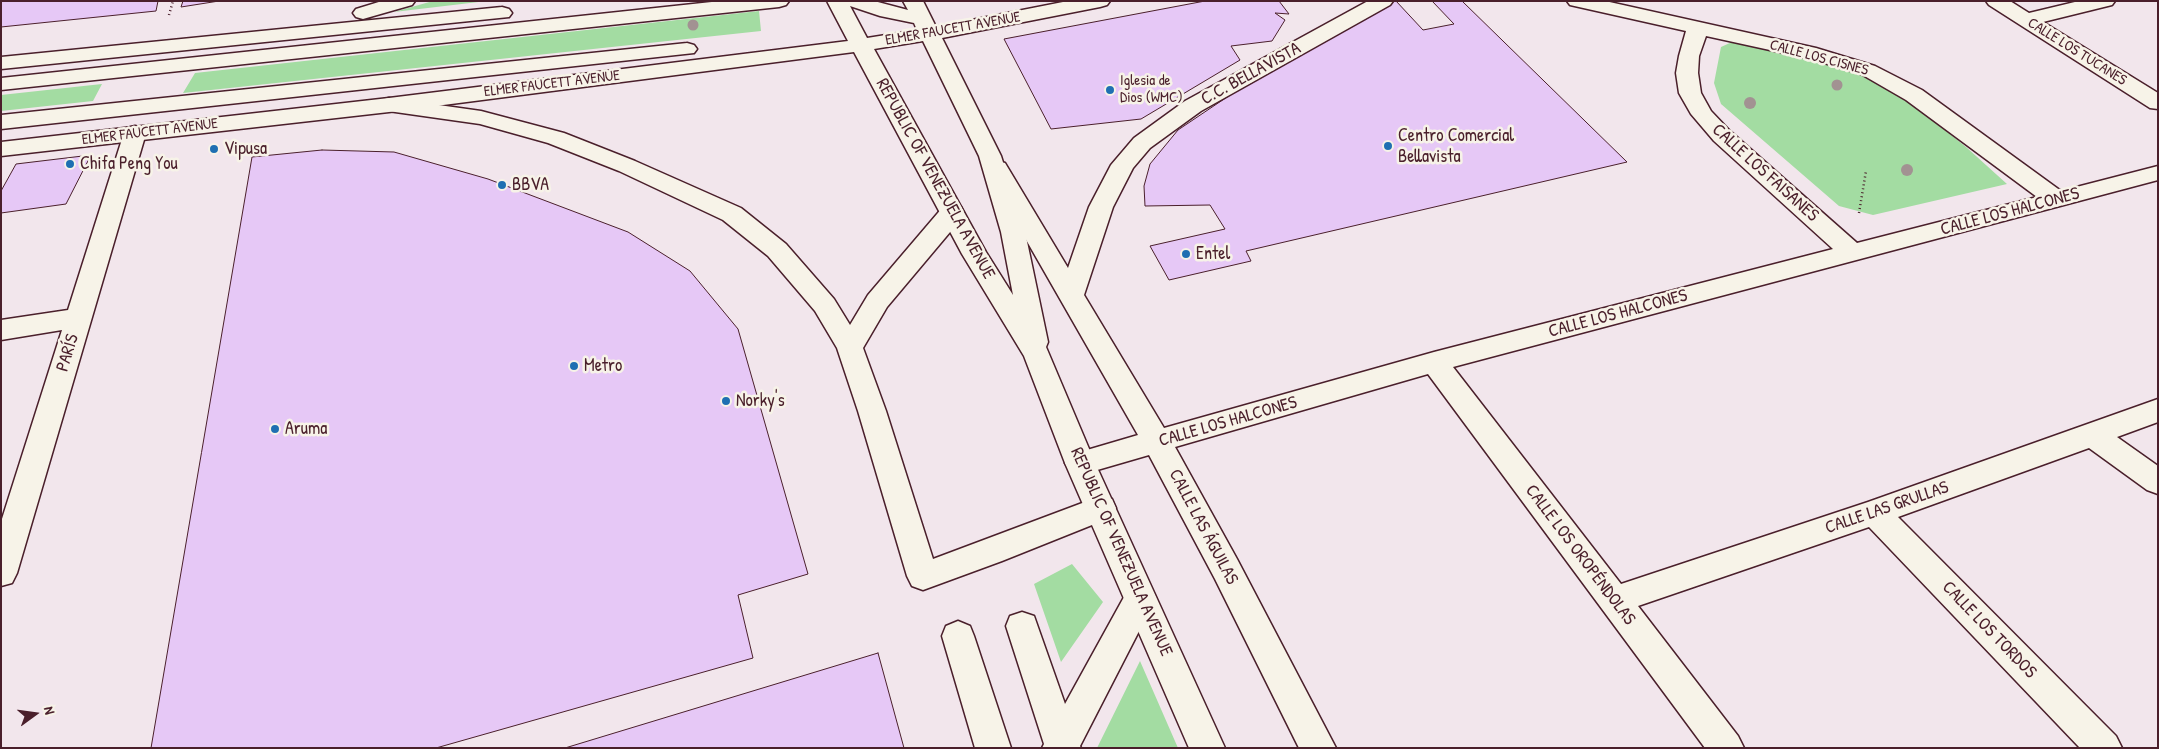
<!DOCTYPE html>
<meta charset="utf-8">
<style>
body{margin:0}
#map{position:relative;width:2159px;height:749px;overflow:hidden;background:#f2e6ec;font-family:"Patrick Hand",sans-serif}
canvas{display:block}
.frame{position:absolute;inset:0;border:2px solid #4a1f2b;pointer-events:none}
.north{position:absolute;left:10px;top:689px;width:50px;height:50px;-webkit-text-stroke:4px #f7f3e8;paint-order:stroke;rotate:76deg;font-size:14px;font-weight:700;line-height:20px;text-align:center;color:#4a1f2b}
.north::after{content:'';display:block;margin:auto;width:18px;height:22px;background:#4a1f2b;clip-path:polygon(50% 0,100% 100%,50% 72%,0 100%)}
</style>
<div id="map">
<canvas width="2159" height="749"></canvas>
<div class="frame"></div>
<div class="north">N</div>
</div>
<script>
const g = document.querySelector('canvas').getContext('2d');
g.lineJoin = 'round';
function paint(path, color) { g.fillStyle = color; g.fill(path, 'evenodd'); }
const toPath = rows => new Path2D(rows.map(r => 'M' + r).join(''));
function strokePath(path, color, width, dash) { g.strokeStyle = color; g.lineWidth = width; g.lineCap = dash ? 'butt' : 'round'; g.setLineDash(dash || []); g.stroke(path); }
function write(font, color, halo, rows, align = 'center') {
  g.font = font + ' "Patrick Hand",sans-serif'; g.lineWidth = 5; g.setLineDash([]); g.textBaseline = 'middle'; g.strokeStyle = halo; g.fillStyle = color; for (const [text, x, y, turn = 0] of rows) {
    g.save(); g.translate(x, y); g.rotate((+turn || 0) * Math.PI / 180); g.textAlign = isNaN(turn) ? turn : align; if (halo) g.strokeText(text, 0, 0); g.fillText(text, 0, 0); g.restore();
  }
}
const green = toPath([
 [433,1,487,1,394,12],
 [759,11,761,31,183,93,195,73],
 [1732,42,1814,57,1858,73,1908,100,1966,147,2007,184,1873,215,1839,206,1721,104,1714,83,1721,47],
 [102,84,93,101,1,111,1,95],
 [1072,564,1103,602,1061,662,1034,584],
 [1140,661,1178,748,1097,748]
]);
const building = toPath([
 [1,1,158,1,156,11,1,27,1,1],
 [183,1,219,1,181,7,183,1],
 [1205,1,1279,1,1289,14,1275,13,1285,20,1272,41,1231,46,1240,60,1141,119,1051,129,1004,39,1205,1],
 [1389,1,1396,1,1423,30,1454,24,1432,1,1462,1,1627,162,1246,251,1251,261,1169,280,1150,246,1225,229,1210,205,1145,206,1144,186,1150,164,1178,130,1230,95,1389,1],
 [322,150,394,152,488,179,628,232,690,271,738,329,808,574,738,595,753,658,436,748,151,748,252,157,322,150],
 [91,155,66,204,1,213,1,191,16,164,91,155],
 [878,653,904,748,565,748,878,653]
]);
const path = toPath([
 [169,15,173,1],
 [1859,213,1866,171]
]);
const minor = toPath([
 [1368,1,1393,1,1390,5,1201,111,1150,148,1133,168,1113,207,1084,295,1164,428,1434,352,1833,249,1714,141,1691,114,1679,93,1676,73,1679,56,1686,31,1570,5,1567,1,1605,1,1816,48,1875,66,1922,90,2061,191,2158,166,2158,180,1453,367,1621,584,1868,502,2158,399,2158,422,2117,437,2158,466,2158,494,2147,490,2089,448,1898,517,2116,736,2122,748,2080,748,1869,527,1638,606,1738,736,1744,748,1705,748,1428,374,1175,447,1237,559,1336,748,1299,748,1215,579,1149,455,1080,475,1070,471,1065,463,1070,455,1138,435,985,168,989,163,997,161,1005,163,1068,268,1089,207,1111,165,1134,138,1185,101,1368,1],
 [1706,36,1811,59,1861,74,1906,100,2037,197,1857,243,1730,131,1711,111,1701,93,1698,73,1699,56,1706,36],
 [1986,1,2010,1,2029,13,2079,1,2115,1,2112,5,2043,22,2158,93,2158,109,2150,108,1989,5,1986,1],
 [389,98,481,111,564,133,635,161,741,208,786,244,834,299,850,325,868,295,943,207,952,205,961,207,964,213,961,219,887,307,863,348,886,411,933,559,1101,496,1112,499,1116,508,1112,517,1002,561,923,590,912,586,907,576,858,411,837,348,815,311,768,256,723,220,619,171,548,143,480,124,381,110,378,105,381,100,389,98],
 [135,126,143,128,146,133,17,573,12,583,1,586,1,522,62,330,1,340,1,320,68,310,124,133,127,128,135,126],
 [1140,584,1151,588,1156,598,1080,746,1081,748,1042,748,1044,744,1006,626,1010,616,1022,612,1034,616,1065,704,1129,588,1140,584],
 [958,621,970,626,974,636,1011,748,975,748,942,636,946,626,958,621]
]);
const major = toPath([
 [382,1,415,1,412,5,363,19,356,17,353,13,356,9,382,1],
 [721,1,789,1,786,5,779,7,1,90,1,78,721,1],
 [827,1,874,1,908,10,903,1,923,1,936,27,1068,1,1110,1,1107,5,1100,7,942,38,1001,156,1025,232,1048,342,1046,347,1095,463,1225,748,1189,748,1065,463,1024,356,962,254,854,52,389,112,1,156,1,142,389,98,848,41,827,1],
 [850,6,880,16,914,23,917,30,867,38,850,6],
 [923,41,979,156,1001,232,1013,295,986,252,874,49,923,41],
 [502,7,509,9,512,13,509,17,1,69,1,57,502,7],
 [687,43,694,45,697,49,694,53,1,129,1,115,687,43]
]);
const trees = [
 [693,25,5.5],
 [1837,85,5.5],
 [1750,103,6],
 [1907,170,6]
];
const markers = [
 [1110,90,5,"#1f6fb2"],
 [1388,146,5,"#1f6fb2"],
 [214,149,5,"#1f6fb2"],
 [70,164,5,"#1f6fb2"],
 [502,185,5,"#1f6fb2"],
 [1186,254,5,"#1f6fb2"],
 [574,366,5,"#1f6fb2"],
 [726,401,5,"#1f6fb2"],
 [275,429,5,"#1f6fb2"]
];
const farStreetnames = [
 ["ELMER FAUCETT AVENUE",953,29,-10],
 ["CALLE LOS TUCANES",2077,52,32],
 ["CALLE LOS CISNES",1819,58,15],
 ["ELMER FAUCETT AVENUE",552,84,-7],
 ["ELMER FAUCETT AVENUE",150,132,-7]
];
const farPoinames = [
 ["Iglesia de",1120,81],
 ["Dios (WMC)",1120,98]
];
const streetNames = [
 ["C.C. BELLAVISTA",1251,74,-29],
 ["CALLE LOS FAISANES",1765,173,42],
 ["REPUBLIC OF VENEZUELA AVENUE",935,179,61],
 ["CALLE LOS HALCONES",2010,212,-15],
 ["CALLE LOS HALCONES",1618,314,-15],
 ["PARÍS",68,353,-73],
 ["CALLE LOS HALCONES",1228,422,-16],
 ["CALLE LAS GRULLAS",1887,508,-19],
 ["CALLE LAS ÁGUILAS",1203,527,62],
 ["REPUBLIC OF VENEZUELA AVENUE",1121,552,66],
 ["CALLE LOS OROPÉNDOLAS",1580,555,53],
 ["CALLE LOS TORDOS",1989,630,46]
];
const poiNames = [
 ["Centro Comercial",1398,136],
 ["Bellavista",1398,157],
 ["Vipusa",224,149],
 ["Chifa Peng You",80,164],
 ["BBVA",512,185],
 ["Entel",1196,254],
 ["Metro",584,366],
 ["Norky's",736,401],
 ["Aruma",285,429]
];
paint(green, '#a3dca2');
paint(building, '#e6c8f6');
strokePath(building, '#4a1f2b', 1);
strokePath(minor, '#4a1f2b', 3);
strokePath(major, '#4a1f2b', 3);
strokePath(path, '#4a1f2b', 2.5, [1, 3]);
paint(minor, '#f7f3e8');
paint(major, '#f7f3e8');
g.fillStyle = '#a29292';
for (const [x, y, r] of trees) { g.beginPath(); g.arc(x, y, r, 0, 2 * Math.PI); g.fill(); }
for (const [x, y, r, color] of markers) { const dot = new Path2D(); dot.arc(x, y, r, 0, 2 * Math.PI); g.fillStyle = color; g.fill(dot); strokePath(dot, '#f7f3e8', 2); }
write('15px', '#4a1f2b', '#f7f3e8', farStreetnames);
write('15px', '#4a1f2b', '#f7f3e8', farPoinames, 'left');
write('18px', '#4a1f2b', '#f7f3e8', streetNames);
write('18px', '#4a1f2b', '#f7f3e8', poiNames, 'left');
</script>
